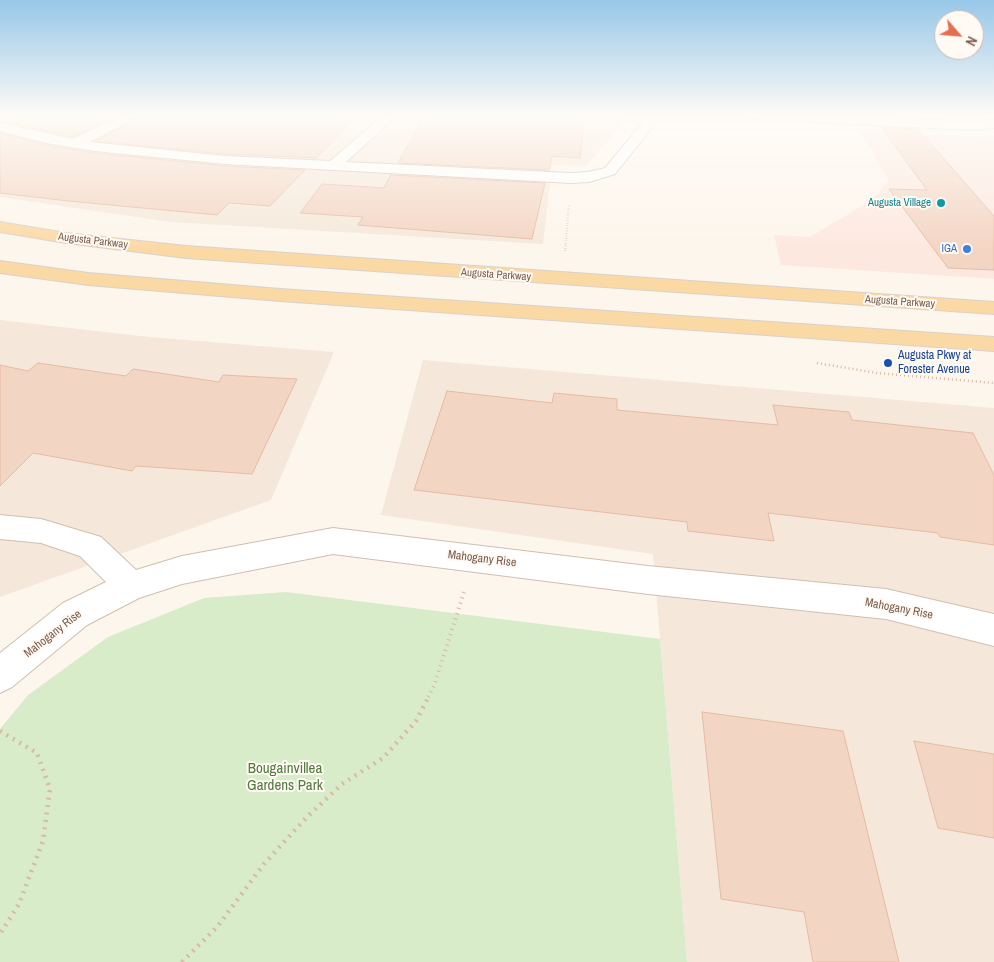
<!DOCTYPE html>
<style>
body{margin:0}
#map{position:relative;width:994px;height:962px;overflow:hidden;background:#fdf6ec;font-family:"Archivo Narrow",sans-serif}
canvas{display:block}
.north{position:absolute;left:934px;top:10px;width:50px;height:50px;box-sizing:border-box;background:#fffaf3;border:1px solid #cabbb1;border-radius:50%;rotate:117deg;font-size:14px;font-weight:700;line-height:20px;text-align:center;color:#7a5c4d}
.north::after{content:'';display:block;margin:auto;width:18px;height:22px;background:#e76f51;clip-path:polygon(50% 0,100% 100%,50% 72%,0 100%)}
</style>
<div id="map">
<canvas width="994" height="962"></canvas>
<div class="north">N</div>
</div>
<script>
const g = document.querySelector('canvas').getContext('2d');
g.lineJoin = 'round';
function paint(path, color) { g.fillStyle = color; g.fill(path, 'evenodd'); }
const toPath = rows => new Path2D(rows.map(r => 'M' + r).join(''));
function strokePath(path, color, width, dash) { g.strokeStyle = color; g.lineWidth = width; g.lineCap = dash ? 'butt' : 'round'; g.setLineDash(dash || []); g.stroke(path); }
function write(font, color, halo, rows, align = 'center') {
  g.font = font + ' "Archivo Narrow",sans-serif'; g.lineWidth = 4; g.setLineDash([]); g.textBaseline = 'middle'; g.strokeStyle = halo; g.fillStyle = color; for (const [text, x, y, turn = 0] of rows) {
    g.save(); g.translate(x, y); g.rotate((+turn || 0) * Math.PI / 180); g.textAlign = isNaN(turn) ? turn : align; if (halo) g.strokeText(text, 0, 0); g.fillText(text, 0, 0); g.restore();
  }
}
const residential = toPath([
 [0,115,631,115,586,166,552,165,543,244,171,222,0,197],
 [0,320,149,337,334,352,271,500,0,597],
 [423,360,994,408,994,962,687,962,653,554,381,515]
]);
const commercial = toPath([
 [859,130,994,137,994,279,781,265,774,235,810,237,870,201,889,181]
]);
const green = toPath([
 [286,592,660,639,687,962,0,962,0,729,28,695,108,637,204,598]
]);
const building = toPath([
 [0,115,119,115,73,137,0,121,0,115],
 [143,115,358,115,316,158,225,154,96,141,143,115],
 [425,115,585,115,580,158,552,156,549,170,398,163,425,115],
 [881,127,918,129,994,216,994,270,948,268,889,189,927,190,881,127],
 [0,133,46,145,95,153,225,166,305,170,270,206,229,203,217,215,68,201,0,193,0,133],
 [391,175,545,183,532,239,358,225,363,217,300,213,322,184,384,188,391,175],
 [38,363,126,376,133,369,219,382,223,375,297,379,252,474,136,466,132,471,33,453,0,486,0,365,28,371,38,363],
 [447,391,552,403,554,393,617,399,617,410,778,425,773,405,849,412,852,420,973,433,994,475,994,545,940,537,938,533,768,513,774,541,688,531,687,522,414,490,447,391],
 [702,712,843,731,899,962,813,962,804,912,721,899,702,712],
 [914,741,994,754,994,838,938,828,914,741]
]);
const pathFar3 = toPath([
 [565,251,569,205]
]);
const pathFar2 = toPath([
 [817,363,877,373,994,383]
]);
const pathFar1 = toPath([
 [428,697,434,686,464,592]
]);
const path = toPath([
 [0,731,37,753,50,789,43,841,19,904,0,934],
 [182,962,217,927,264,864,306,818,342,784,383,758,416,721,429,696]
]);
const minor = toPath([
 [124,115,141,115,90,142,225,156,330,161,384,115,398,115,346,162,571,173,588,172,605,168,649,115,662,115,615,174,589,182,571,183,225,164,95,151,46,143,0,131,0,123,73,139,124,115],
 [745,115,839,115,972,122,994,120,994,128,972,130,751,119,745,115],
 [0,515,41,519,101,537,136,570,182,556,333,528,648,566,886,589,994,614,994,646,886,619,648,594,333,554,182,584,139,598,87,625,12,687,0,693,0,653,63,603,106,582,80,556,41,543,0,539,0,515]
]);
const major = toPath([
 [0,222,66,233,186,246,994,302,994,314,186,258,66,243,0,232,0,222],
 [0,261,88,273,280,289,994,337,994,351,280,301,88,285,0,273,0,261]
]);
const markers = [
 [941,203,5,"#0f9aa8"],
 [967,249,5,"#3f7fe0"],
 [888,363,5,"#1a4fb4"]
];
const farCulturenames = [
 ["Augusta Village",931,203]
];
const farStreetnames = [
 ["Augusta Parkway",93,241,7],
 ["Augusta Parkway",496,275,4],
 ["Augusta Parkway",900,302,4]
];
const farShopnames = [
 ["IGA",957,249]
];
const transitNames = [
 ["Augusta Pkwy at",898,356],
 ["Forester Avenue",898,370]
];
const streetNames = [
 ["Mahogany Rise",482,559,7],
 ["Mahogany Rise",899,609,11],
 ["Mahogany Rise",53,634,-38]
];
const nearParknames = [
 ["Bougainvillea",285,769],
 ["Gardens Park",285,786]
];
paint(residential, '#f5e8da');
paint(commercial, '#fde8e0');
paint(green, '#d8ecc9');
paint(building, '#f3d5c3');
strokePath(building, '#e6bba3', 1);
strokePath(minor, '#d1beb0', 2);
strokePath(major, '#dad1cd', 2);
strokePath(pathFar3, '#d9b8a5', 2, [0.5, 2]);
strokePath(pathFar2, '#d9b8a5', 2.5, [1, 3]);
strokePath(pathFar1, '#d9b8a5', 4, [1, 4.5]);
strokePath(path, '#d9b8a5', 4.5, [2, 5.5]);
paint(minor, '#fff');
paint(major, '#fbd9a5');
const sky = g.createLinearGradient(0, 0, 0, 250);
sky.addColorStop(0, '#97c7e8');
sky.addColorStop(0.46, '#fefbf6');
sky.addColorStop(1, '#fefbf600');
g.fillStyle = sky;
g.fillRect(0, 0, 994, 250);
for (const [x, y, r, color] of markers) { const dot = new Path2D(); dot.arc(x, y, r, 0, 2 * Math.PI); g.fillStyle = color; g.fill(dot); strokePath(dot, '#fffaf3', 2); }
write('11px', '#0d838f', '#fffaf3', farCulturenames, 'right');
write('11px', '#7a5c4d', '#fffaf3', farStreetnames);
write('11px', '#366cbe', '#fffaf3', farShopnames, 'right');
write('12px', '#164399', '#fffaf3', transitNames, 'left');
write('12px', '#7a5c4d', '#fffaf3', streetNames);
write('15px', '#537a41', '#fffaf3', nearParknames);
</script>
